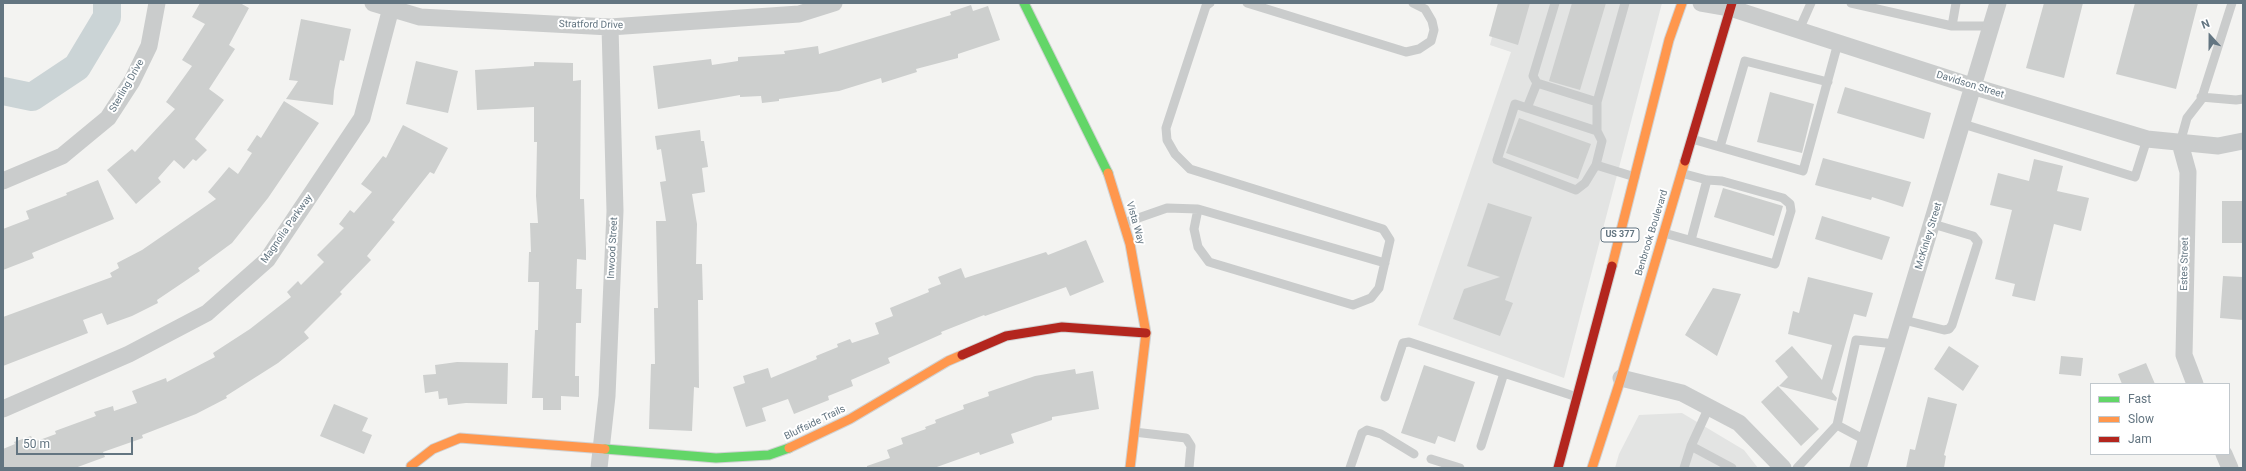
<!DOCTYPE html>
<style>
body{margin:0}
#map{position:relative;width:2246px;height:471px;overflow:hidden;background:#f3f3f1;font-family:Roboto,sans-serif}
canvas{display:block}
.frame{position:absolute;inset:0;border:4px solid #637581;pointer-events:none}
.legend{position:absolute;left:2090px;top:383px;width:140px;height:72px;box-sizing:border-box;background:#fff;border:1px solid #c1c8cd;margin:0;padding:5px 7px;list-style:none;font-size:12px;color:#637581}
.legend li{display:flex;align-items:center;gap:8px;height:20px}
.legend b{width:20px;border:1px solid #c1c8cd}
.north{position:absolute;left:2190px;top:16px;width:40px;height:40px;-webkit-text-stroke:3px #fff;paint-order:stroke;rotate:339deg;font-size:11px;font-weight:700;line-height:16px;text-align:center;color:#637581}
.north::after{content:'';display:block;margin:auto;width:14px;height:18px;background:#637581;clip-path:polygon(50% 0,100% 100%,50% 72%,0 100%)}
.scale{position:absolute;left:16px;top:437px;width:117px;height:18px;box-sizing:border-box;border:2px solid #637581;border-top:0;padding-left:5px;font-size:12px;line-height:14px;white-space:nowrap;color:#637581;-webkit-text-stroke:3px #fff;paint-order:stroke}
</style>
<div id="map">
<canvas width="2246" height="471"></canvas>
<div class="frame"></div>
<ul class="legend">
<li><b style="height:5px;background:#63d668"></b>Fast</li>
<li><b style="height:5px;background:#ff974d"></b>Slow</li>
<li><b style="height:5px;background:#b3261e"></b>Jam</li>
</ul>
<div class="north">N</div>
<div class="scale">50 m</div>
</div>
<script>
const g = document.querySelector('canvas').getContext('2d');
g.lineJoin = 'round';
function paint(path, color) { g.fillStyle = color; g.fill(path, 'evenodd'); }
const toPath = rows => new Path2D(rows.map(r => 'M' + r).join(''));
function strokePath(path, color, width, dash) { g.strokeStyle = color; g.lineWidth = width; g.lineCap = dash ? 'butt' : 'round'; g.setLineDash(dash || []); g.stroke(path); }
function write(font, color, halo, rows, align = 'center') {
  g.font = font + ' Roboto,sans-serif'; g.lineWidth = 4; g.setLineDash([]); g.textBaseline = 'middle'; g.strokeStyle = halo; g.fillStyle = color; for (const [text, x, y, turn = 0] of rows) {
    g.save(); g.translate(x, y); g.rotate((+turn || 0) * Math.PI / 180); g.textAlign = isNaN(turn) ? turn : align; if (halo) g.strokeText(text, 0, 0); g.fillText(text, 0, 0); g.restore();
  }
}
const built = toPath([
 [1501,3,1662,3,1564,378,1418,325,1511,52,1490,45],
 [1682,413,1744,450,1758,468,1615,468,1619,454,1639,415]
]);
const river = toPath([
 [3,91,32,97,77,67,107,17,107,3]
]);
const building = toPath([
 [200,3,240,3,249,8,229,45,235,49,209,89,224,100,195,139,207,150,196,161,193,159,184,169,174,160,158,178,161,182,136,204,107,170,132,149,135,152,175,109,166,102,192,66,182,60,205,24,192,17],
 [1498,3,1530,3,1518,45,1489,36],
 [1572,3,1606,3,1580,90,1549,81],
 [2044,3,2083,3,2064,78,2026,68],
 [2135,3,2198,3,2176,89,2116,74],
 [971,5,973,11,988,6,1000,40,958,54,958,58,916,69,917,72,882,83,881,78,839,91,779,99,779,101,762,103,761,96,740,97,740,95,658,109,653,66,711,59,712,65,738,61,738,57,785,54,784,51,818,46,819,54,951,15,950,12],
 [301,19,351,29,344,61,340,60,334,91,333,105,286,99,298,81,289,80],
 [416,61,458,71,448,113,406,104],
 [534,62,573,63,573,81,581,80,580,199,584,199,586,251,586,260,577,259,576,289,582,289,581,323,576,323,575,376,579,376,579,397,561,396,561,410,543,410,543,398,532,398,535,330,538,330,539,282,528,282,529,252,531,252,530,223,538,223,536,196,537,142,534,142,534,107,477,110,475,70,534,66],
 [1845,87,1931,113,1924,139,1837,113],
 [1770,92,1814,104,1802,153,1757,142],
 [284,101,319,123,268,198,232,243,198,268,200,271,157,300,158,303,132,316,107,325,102,313,83,320,88,333,3,366,3,317,112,277,110,273,119,268,117,263,142,250,216,199,208,192,229,167,238,174,252,153,247,150,257,135,261,138],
 [1519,118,1591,144,1578,179,1506,153],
 [403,125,448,148,434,174,430,172,392,220,395,222,367,256,371,260,340,292,342,294,304,332,309,338,278,363,226,396,227,398,196,414,142,435,143,438,103,452,105,457,75,468,3,468,3,449,15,444,14,442,31,436,34,442,56,434,55,431,96,416,94,412,113,406,114,411,137,403,132,391,166,378,167,382,215,357,213,353,250,329,291,297,287,292,298,281,301,285,324,262,317,255,344,228,339,224,350,210,354,213,372,192,361,184,383,156,386,158],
 [700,130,701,141,704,141,708,167,702,168,705,192,692,194,697,224,696,264,702,264,703,300,698,300,699,388,694,387,692,431,649,429,651,364,655,364,654,308,658,308,656,221,666,221,660,182,666,181,661,149,657,150,655,136],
 [1823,158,1911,182,1903,207,1872,197,1871,200,1815,185],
 [2034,159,2063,166,2057,191,2089,198,2081,231,2054,224,2035,301,2012,296,2015,284,1995,279,2012,210,1990,205,1998,173,2029,181],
 [98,180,114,219,32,253,34,258,3,270,3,229,29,219,26,211,67,195,66,193],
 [1723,188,1783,206,1774,236,1714,217],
 [2222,201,2243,201,2243,243,2222,243],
 [1488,203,1532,217,1505,300,1513,303,1500,336,1453,319,1464,289,1500,277,1467,266],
 [1822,216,1890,237,1882,260,1815,239],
 [1086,240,1104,282,1070,296,1066,287,985,316,984,315,941,332,942,334,888,358,890,363,851,380,853,386,828,396,829,400,794,414,788,399,762,408,766,421,746,427,733,387,745,383,743,376,768,368,771,378,817,359,816,356,838,347,837,344,850,339,852,343,879,334,875,323,893,316,890,308,929,292,928,289,941,284,938,277,961,268,965,278,1046,252,1048,255],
 [2223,276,2243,277,2243,320,2220,318],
 [1808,277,1873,293,1866,317,1854,314,1832,392,1837,398,1836,401,1779,386,1788,377,1775,361,1792,346,1822,380,1832,345,1788,334,1793,311,1799,313],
 [1713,288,1741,294,1717,356,1685,335],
 [1949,346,1979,366,1963,391,1934,369],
 [2061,356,2083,358,2081,376,2059,374],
 [457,362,508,363,507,404,466,403,448,405,447,398,439,399,438,391,425,393,423,375,436,374,435,365],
 [2146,363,2155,384,2122,384,2118,374],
 [1424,365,1475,382,1455,442,1438,436,1435,444,1401,433],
 [1075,369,1076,374,1093,371,1099,409,1052,417,1052,420,1011,434,1014,443,980,455,979,452,934,468,867,468,867,466,890,458,887,450,903,444,901,438,926,429,925,427,936,423,935,420,964,409,963,405,989,396,988,392,1035,376],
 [1778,386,1819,429,1801,446,1761,402],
 [1928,397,1957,404,1944,455,1946,456,1944,468,1906,468,1910,449,1915,450],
 [334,404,368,418,362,431,372,435,364,454,320,436]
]);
const lane = toPath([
 [1247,3,1406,52,1419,49,1431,41,1434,30,1432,21,1425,9,1413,3],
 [1555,3,1533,76,1537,83,1597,102,1625,3],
 [1851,3,1952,26,1992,26],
 [1952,26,1956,3],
 [1799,30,1811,3],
 [2201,97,2236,100,2243,99],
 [1597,102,1597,131,1515,104,1497,160,1576,190,1585,183,1596,165,1602,141,1597,131],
 [1527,108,1537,83],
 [1963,124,2135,177,2147,139],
 [1692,139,1803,171,1838,43],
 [2180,143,2187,118,2201,100,2232,3],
 [1720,147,1745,61,1828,82],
 [1596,165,1635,177],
 [1198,209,1385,263],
 [1124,223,1167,208,1198,209,1194,229,1198,247,1209,262,1353,305,1371,298,1379,288,1390,240,1383,229,1190,169,1175,154,1167,140,1166,128,1206,6,1210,3],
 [1664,233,1775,264,1791,211,1790,204,1783,198,1722,181,1707,180,1681,173],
 [1691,240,1707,180],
 [1904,320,1944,330,1949,329,1952,325,1978,242,1973,236,1933,224],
 [1385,397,1403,343,1409,342,1577,397],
 [1837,425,1867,441],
 [1134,432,1186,438,1191,446,1189,468],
 [1481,446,1504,373],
 [1691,446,1732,468],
 [1431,459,1460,468],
 [1350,468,1362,433,1367,430,1381,434,1414,454],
 [1684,468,1691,446,1709,407],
 [1797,468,1837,425,1856,340,1896,344]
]);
const street = toPath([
 [373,3,420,17,610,27,799,14,834,3],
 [1701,3,1730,8,1975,87,2147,139,2218,146,2243,141],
 [2180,143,2188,172,2184,355,2195,384],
 [3,181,62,156,108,118,132,81,149,46,157,3],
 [1621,378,1682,393,1739,423,1783,468],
 [3,409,129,354,207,313,267,260,362,118,391,8],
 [2224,454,2230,468],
 [599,468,607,396,615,211,610,27],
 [1858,468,1998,3]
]);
const fast = toPath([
 [1024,3,1108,173],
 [605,449,716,458,769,455,789,448]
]);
const slow = toPath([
 [1108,173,1130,244,1146,333,1130,468],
 [1612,266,1669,40,1682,3],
 [789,448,850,419,948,361,962,355],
 [411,466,433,449,460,438,605,449],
 [1592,468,1621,378,1685,161]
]);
const jam = toPath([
 [1685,161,1732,3],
 [962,355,1006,336,1062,327,1146,333],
 [1558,468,1612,266]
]);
const shields = [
 [1620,235,38]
];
const shieldNames = [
 ["US 377",1620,235]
];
const streetNames = [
 ["Stratford Drive",591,25,1],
 ["Davidson Street",1970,85,17],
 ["Sterling Drive",127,86,-60],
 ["Vista Way",1135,223,74],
 ["Magnolia Parkway",287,229,-55],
 ["Benbrook Boulevard",1652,233,-73],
 ["McKinley Street",1929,236,-73],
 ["Inwood Street",613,248,-87],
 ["Estes Street",2185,264,-89],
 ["Bluffside Trails",815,423,-26]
];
paint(built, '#e3e4e3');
strokePath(river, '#cbd4d6', 28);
paint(building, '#cdcfce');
strokePath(fast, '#d0d1d2', 11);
strokePath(slow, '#d0d1d2', 11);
strokePath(jam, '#d0d1d2', 11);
strokePath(lane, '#cacccc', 9);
strokePath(street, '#cacccc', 17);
strokePath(fast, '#63d668', 9);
strokePath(slow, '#ff974d', 9);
strokePath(jam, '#b3261e', 9);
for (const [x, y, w] of shields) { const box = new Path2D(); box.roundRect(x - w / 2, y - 7, w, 14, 3); g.fillStyle = '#fff'; g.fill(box); strokePath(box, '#637581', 1); }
write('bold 9px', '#637581', null, shieldNames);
write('10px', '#637581', '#fff', streetNames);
</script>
